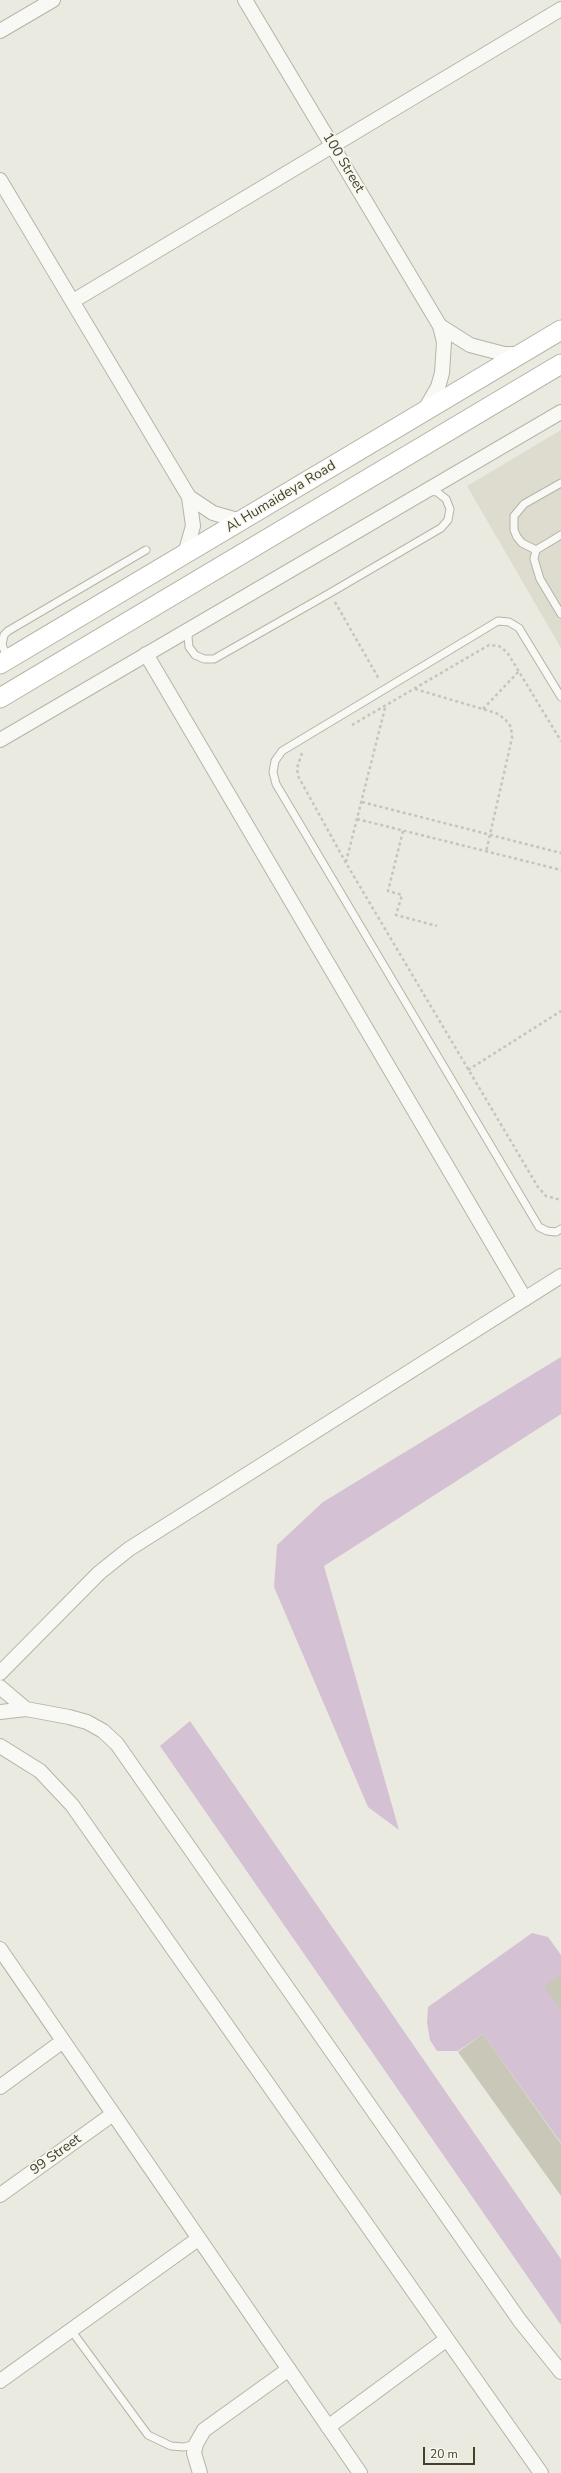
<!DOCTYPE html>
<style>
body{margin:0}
#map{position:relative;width:561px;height:2473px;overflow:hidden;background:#eaeae1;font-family:"Nunito Sans",sans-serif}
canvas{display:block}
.scale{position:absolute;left:423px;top:2447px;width:52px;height:18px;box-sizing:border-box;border:2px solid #434228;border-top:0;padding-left:5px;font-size:12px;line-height:14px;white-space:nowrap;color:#434228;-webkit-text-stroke:3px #f8f7f1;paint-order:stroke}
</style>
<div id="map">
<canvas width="561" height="2473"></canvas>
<div class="scale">20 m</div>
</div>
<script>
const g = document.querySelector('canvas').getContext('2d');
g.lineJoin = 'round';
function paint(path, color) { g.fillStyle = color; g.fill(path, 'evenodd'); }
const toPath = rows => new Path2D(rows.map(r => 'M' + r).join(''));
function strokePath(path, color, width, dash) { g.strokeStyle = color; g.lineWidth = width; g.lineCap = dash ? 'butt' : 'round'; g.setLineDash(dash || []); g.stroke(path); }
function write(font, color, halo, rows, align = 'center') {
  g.font = font + ' "Nunito Sans",sans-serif'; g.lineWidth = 3.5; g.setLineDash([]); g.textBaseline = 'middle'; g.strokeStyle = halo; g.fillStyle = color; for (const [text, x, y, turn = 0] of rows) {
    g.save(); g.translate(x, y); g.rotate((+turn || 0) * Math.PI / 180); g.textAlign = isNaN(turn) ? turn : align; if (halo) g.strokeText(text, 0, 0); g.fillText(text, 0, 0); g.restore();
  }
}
const built = toPath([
 [561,430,561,648,467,486]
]);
const green = toPath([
 [561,1357,561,1414,324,1566,399,1830,368,1807,274,1587,277,1545,323,1502],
 [190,1721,561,2259,561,2325,160,1746],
 [532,1933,548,1937,561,1955,561,2143,483,2034,458,2051,437,2051,430,2040,427,2023,428,2007]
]);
const building = toPath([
 [561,1974,561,2010,544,1986],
 [483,2034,561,2144,561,2196,458,2052]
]);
const path = toPath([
 [335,602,379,679],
 [415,689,496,713,505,719,511,727,512,738,486,852],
 [483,709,520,670],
 [352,725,489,645,499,646,507,652,561,741],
 [302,753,297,768,298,776,346,863,538,1187,546,1196,561,1200],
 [362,802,561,853],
 [357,819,561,870],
 [403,831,388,891,402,895,396,915,437,926],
 [346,862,385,708],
 [468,1070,561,1011]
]);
const lane = toPath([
 [561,535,536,550,534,559,540,579,561,614],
 [536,550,522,543,517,537,514,530,514,516,524,504,561,483],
 [190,630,188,637,189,647,195,655,204,659,214,659,330,593,441,528,448,520,450,509,446,499,437,492,429,491],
 [8,659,2,645,4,635,8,631,146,550],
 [561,697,519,628,509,622,498,621,282,751,275,761,273,772,276,784,539,1227,547,1231,556,1232,561,1229],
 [71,2330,148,2435,171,2446,184,2447,196,2444]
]);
const street = toPath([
 [245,0,440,326,444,342,442,373,438,387,424,411],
 [0,31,53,0],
 [0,180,189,497,193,526,185,554],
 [73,301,561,9],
 [440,326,470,345,504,354,521,354],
 [189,497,213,513,241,521],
 [146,654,525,1299],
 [0,740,561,412],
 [0,1673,99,1573,129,1549,561,1276],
 [0,1687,26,1709],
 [0,1712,26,1709,69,1717,87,1722,103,1731,117,1744,520,2321,561,2372],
 [0,1746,40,1771,72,1805,541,2473],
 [0,1949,360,2473],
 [0,2087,63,2041],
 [0,2195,113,2114],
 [0,2381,198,2239],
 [328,2427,447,2339],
 [200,2473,194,2453,196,2444,204,2430,289,2369]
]);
const secondary = toPath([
 [0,664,561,330],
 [0,698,561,364]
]);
const streetNames = [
 ["100 Street",343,163,59],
 ["Al Humaideya Road",281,497,-31],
 ["99 Street",56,2155,-36]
];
paint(built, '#dddccf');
paint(green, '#d5c1d4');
paint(building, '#c8c7b8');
strokePath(lane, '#b5b4a6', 9);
strokePath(street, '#b5b4a6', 16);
strokePath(secondary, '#b5b4a6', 21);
strokePath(path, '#c5c5bb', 2.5, [3, 3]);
strokePath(lane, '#f8f8f4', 7);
strokePath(street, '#f8f8f4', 14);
strokePath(secondary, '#fff', 19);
write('14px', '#434228', '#f8f7f1', streetNames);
</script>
